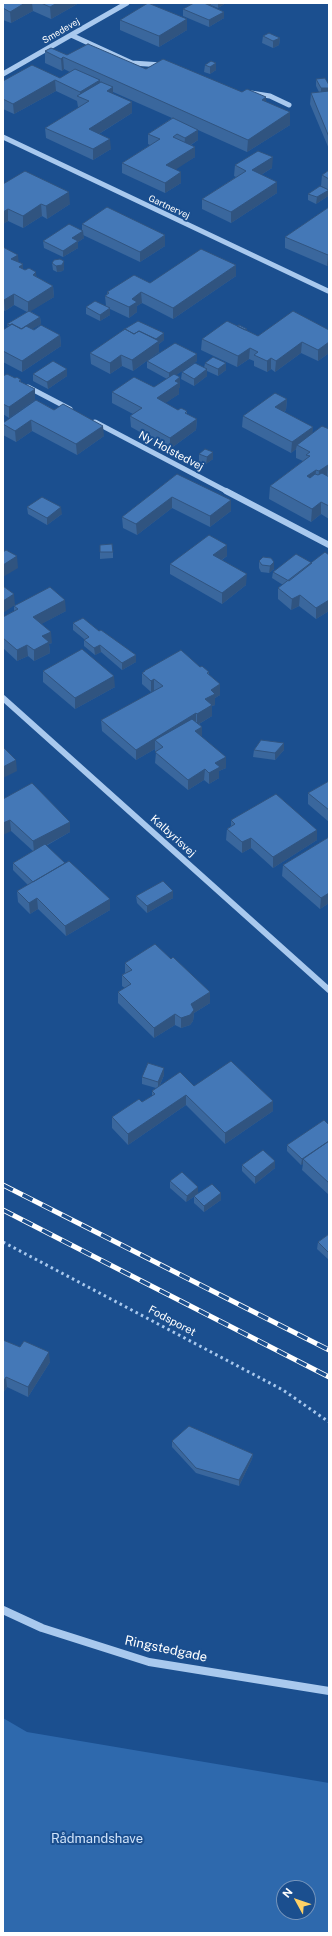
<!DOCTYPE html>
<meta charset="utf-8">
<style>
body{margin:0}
#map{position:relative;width:332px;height:1936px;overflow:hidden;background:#1b4f8f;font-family:"Public Sans",sans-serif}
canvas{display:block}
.frame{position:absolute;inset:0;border:4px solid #fff;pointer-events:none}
.north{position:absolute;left:276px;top:1880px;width:40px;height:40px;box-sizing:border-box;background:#1b4f8f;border:1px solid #7695bc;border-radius:50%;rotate:310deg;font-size:11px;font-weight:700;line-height:16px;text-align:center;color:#fff}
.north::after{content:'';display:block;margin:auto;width:14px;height:18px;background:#ffd166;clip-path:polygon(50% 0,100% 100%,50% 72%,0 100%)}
</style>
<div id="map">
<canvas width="332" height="1936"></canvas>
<div class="frame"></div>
<div class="north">N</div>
</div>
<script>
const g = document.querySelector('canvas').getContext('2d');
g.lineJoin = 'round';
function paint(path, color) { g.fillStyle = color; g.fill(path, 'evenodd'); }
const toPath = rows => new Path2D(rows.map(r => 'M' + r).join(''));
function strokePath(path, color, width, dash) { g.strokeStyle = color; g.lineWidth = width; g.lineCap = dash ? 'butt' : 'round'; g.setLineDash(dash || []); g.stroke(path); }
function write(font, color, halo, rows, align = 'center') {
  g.font = font + ' "Public Sans",sans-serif'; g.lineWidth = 4; g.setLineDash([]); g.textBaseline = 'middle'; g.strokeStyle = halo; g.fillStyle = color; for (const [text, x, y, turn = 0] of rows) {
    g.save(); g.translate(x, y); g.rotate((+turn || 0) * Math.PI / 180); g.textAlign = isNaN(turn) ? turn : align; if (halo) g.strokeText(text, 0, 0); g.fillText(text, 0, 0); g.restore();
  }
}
const green = toPath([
 [3,1718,27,1732,329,1783,329,1933,3,1933],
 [284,1888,308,1888,308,1912,284,1912]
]);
const path = toPath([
 [3,1242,283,1390,329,1422]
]);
const minorFar2 = toPath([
 [71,35,132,63,162,65],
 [3,74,127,3],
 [251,93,270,96,289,105],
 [3,137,328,291],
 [28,387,70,409],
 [95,422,228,492]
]);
const minorFar1 = toPath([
 [226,491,329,545],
 [3,698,329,990]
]);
const minor = toPath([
 [3,1610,42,1628,149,1662,329,1691]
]);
const rail = toPath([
 [3,1185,329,1350],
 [3,1210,329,1377]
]);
const wall = toPath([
 [3,3,79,3,51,19,33,11,11,23,3,20],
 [191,3,226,3,218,8,211,5,210,5,224,12,224,18,209,27,183,16,183,9,193,4],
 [187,19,187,30,159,47,120,30,120,20],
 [263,36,280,38,279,45,273,48,262,43],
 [45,51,146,69,266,102,290,112,290,125,247,152,198,130,198,140,191,145,195,147,195,157,175,169,181,183,165,193,122,173,122,163,150,145,148,144,148,134,172,118,113,92,113,94,132,102,132,113,99,134,111,149,93,160,46,138,45,128,79,107,78,107,77,101,56,91,14,114,3,109,3,81,60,78,70,72,64,69,62,71,45,63],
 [216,63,216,70,210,74,204,72,205,65],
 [316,79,329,85,329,149,310,104,311,93,319,92,316,86],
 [235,165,272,168,261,175,277,193,231,223,202,209,202,199,236,177,234,176],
 [329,170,329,190,321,186,322,175],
 [3,184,70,204,47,219,42,216,23,228,8,221,3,224],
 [308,194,328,196,316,204,308,200],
 [329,207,329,265,327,266,285,248,285,237],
 [82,224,165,246,140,262,83,235,84,238,78,242,78,248,63,257,44,248,43,241,82,230],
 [3,247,19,262,23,264,23,269,53,286,54,297,30,311,40,317,41,324,32,329,60,335,61,346,22,372,3,362,3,330,8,327,7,324,27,312,14,305,5,311,3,310],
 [64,261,64,268,63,271,57,272,53,270,52,263],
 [236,265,236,276,173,319,142,303,137,306,137,312,129,318,110,309,110,315,100,321,86,314,86,307,106,306,105,296,107,295,107,292],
 [329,330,329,353,318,361,301,353,275,372,271,369,267,372,254,366,254,361,249,359,237,367,201,350,202,339,247,331,258,336],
 [164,340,159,344,159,352,133,371,122,366,110,374,91,364,90,353],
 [147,361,197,361,176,375,180,388,179,388,179,394,165,403,178,410,187,411,187,414,197,419,196,430,170,449,131,427,130,416,133,414,112,403,112,392,154,387,167,379,147,368],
 [205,363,226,370,218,376,207,371,207,376,194,386,181,379,182,372,204,368],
 [67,369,67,376,48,389,33,381,33,374],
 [3,376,21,380,21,382,35,400,9,418,3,414],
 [287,399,286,410,284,412,313,427,312,433,329,429,329,519,321,514,311,522,269,499,270,486,303,461,296,458,296,449,291,453,242,427,243,416],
 [36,400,104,436,77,455,32,431,16,442,3,435,3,423],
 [199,454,213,459,206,464,199,461],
 [177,474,231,511,210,527,172,508,137,535,123,528,122,517],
 [27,507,62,514,47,525,28,514],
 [100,545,113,552,113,558,100,559],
 [227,545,227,556,222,560,246,585,222,604,170,574,170,564],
 [329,555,329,611,316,619,299,606,291,610,278,599,278,588,283,585,272,578,273,572,312,563],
 [259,561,274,562,274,569,269,573,261,572,259,568],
 [3,586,15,605,66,611,41,624,52,643,49,644,50,653,34,661,28,656,17,661,3,648,3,617,14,611,14,606],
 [73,623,99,631,136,655,136,662,122,670,101,652,95,655,84,646,84,639,73,630],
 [200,667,209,672,209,675,220,684,220,695,215,698,215,705,212,706,212,716,199,724,202,727,202,737,226,768,219,771,219,778,209,784,204,780,188,790,155,763,156,752,155,751,155,749,136,760,102,731,101,720,155,691,154,690,151,692,142,684,142,673,144,672,144,671],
 [43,671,115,687,75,709,43,682],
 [284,743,284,750,275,760,253,757,254,750],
 [329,781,329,822,308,804,308,793],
 [3,799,70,832,46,846,110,910,66,936,38,909,30,914,18,902,17,891,28,885,13,870,13,863,33,851,11,831],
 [231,820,317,830,317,840,273,868,251,848,242,853,226,840,227,829,231,826],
 [329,837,329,903,320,909,282,876,283,865],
 [136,896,173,898,147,913,137,903],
 [171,959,210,992,210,1003,194,1013,193,1021,190,1025,181,1028,175,1025,154,1038,118,1003,118,992,125,988,122,986,122,975,125,973,125,963],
 [164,1075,160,1085,194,1086,273,1101,273,1111,225,1144,186,1105,128,1145,112,1128,112,1117,142,1102,152,1096,152,1091,156,1088,142,1084,142,1077],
 [329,1125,329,1195,302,1170,303,1164,301,1165,287,1151,287,1145],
 [275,1161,275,1168,255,1184,242,1171,242,1165],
 [170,1181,198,1187,198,1194,186,1202,170,1188],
 [194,1196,221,1200,204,1212,194,1203],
 [329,1234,329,1260,317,1249,318,1242],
 [3,1340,50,1362,28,1397,7,1387,3,1393],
 [172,1441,253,1454,252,1459,239,1486,196,1473,172,1447]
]);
const shadedWall = toPath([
 [25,3,32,3,33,11,11,23,10,12],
 [57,3,79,3,51,19,50,7],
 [205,3,211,3,211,5,205,9],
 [218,3,226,3,218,8],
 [224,12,224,18,209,27,209,20],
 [187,19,187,30,159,47,159,36],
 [280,38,279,45,273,48,273,41],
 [63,57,64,69,62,71,61,59],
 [216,63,216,70,210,74,210,67],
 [55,80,56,91,14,114,13,104],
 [100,80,100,91,80,98,80,92],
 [113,87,113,98,107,91],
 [321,88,329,88,329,94,321,95],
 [266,97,266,109,262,100],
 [132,102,132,113,89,140,89,129],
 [290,112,290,125,247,152,248,140],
 [198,130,198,140,184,149,185,138],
 [110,139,111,149,93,160,93,149],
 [195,147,195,157,166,176,166,165],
 [273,157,272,168,251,181,252,170],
 [181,172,181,183,165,193,165,183],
 [277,182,277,193,231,223,231,212],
 [329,190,328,196,316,204,317,197],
 [69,192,70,204,47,219,46,206],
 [41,204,42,216,23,228,23,216],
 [8,209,8,221,3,224,3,212],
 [83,231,84,238,78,242,78,248,63,257,63,251,72,238],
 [165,235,165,246,140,262,140,252],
 [329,254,329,265,327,266,328,255],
 [18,255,19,266,11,259],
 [64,261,64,268,63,271,57,272,56,266],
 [23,264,23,275,19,267],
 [236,265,236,276,173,319,173,308],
 [36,272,37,283,33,275],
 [53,286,54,297,28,313,28,302],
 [141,292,142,303,137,306,137,312,129,318,129,307,132,299],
 [14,294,14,305,5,311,4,300],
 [110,308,110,315,100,321,100,315],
 [40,317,41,324,20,337,19,330],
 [164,333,164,340,159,344,159,352,133,371,132,360,155,339],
 [60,335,61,346,22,372,22,361],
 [302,342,301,353,275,372,276,361],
 [329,342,329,353,318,361,318,350],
 [250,348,249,359,237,367,238,356],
 [197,354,197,361,169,380,169,373],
 [121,355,122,366,110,374,110,363],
 [271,358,271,369,267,372,267,361],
 [226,363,226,370,218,376,218,369],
 [67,369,67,376,48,389,47,382],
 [207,369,207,376,194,386,194,379],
 [180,377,180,388,179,388,179,394,157,409,157,398,175,381],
 [35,389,35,400,9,418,9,407],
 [287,399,286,410,275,418,275,407],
 [197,419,196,430,170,449,170,438],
 [31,420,32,431,16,442,15,431],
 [103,426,104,436,77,455,76,444],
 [313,427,312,438,297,445,296,449,291,453,292,442],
 [213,452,213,459,206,464,207,457],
 [328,465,327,478,318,484,319,471],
 [316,470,315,482,307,476],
 [172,497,172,508,137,535,136,524],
 [231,500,231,511,210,527,210,516],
 [321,502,321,514,311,522,312,509],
 [61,507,62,514,47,525,47,518],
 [227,545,227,556,213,566,213,555],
 [17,556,18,568,3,577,3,565],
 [274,562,274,569,269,573,270,566],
 [247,574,246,585,222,604,222,593],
 [14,594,15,605,3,613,3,601],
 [300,595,299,606,291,610,292,599],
 [65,600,66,611,34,628,33,617],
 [329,600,329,611,316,619,316,608],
 [51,632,52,643,49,644,50,653,34,661,34,650,42,636],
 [27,645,28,656,17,661,17,650],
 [100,645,101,652,95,655,94,648],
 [136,655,136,662,122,670,122,663],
 [114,676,115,687,75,709,75,698],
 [154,679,154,690,151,692,151,681],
 [220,684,220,695,215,698,215,705,212,706,212,716,197,725,197,714,205,699,211,690],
 [196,713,196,724,155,740,155,749,136,760,136,750],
 [202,727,202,738,195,731],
 [284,743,284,750,275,760,275,753],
 [226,757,226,768,219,771,219,778,209,784,209,773,215,763],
 [16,760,17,771,3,778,3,767],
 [205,769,204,780,188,790,188,780],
 [10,820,11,831,3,835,3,823],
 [70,822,70,832,34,852,33,841],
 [317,830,317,840,273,868,273,857],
 [251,838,251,848,242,853,242,842],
 [173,891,173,898,147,913,147,906],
 [329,893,329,903,320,909,321,898],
 [37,898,38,909,30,914,29,903],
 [110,899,110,910,66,936,65,926],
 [210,992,210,1003,194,1013,193,1021,190,1025,181,1028,181,1018,191,1004],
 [175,1014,175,1025,154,1038,154,1028],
 [164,1068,164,1075,158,1089,158,1082],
 [186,1095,186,1105,128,1145,128,1134],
 [273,1101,273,1111,225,1144,225,1133],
 [329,1141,303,1159,303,1164,301,1165,302,1159],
 [275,1161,275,1168,255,1184,255,1177],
 [198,1187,198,1194,186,1202,187,1196],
 [221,1193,221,1200,204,1212,204,1206],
 [49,1352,50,1362,28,1397,28,1387],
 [6,1377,7,1387,3,1393,3,1382],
 [253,1454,252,1459,239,1486,239,1480]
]);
const building = toPath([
 [3,3,25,3,10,12,3,8,3,3],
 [41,3,57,3,50,7,41,3],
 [148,3,187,19,159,36,120,20,148,3],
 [194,3,204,3,224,12,209,20,183,9,194,3],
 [269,33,280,38,273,41,263,36,269,33],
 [88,44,146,69,163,59,242,92,247,89,266,97,262,100,290,112,248,140,63,57,61,59,45,51,51,48,67,55,88,44],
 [211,61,216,63,210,67,205,65,211,61],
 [32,65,60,78,75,69,100,80,80,92,55,80,13,104,3,99,3,81,32,65],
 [325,78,329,85,329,88,321,88,316,79,325,78],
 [101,82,113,87,107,91,132,102,89,129,110,139,93,149,45,128,89,101,77,96,101,82],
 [329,91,329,137,311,93,329,91],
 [173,118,198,130,185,138,177,134,173,137,195,147,166,165,181,172,165,183,122,163,160,139,148,134,173,118],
 [258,151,273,157,252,170,277,182,231,212,202,199,246,171,235,165,258,151],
 [329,170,329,179,322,175,329,170],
 [25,171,69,192,46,206,41,204,23,216,8,209,3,212,3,184,25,171],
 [320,186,329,190,317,197,308,194,320,186],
 [107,207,165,235,140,252,82,224,107,207],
 [329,207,329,254,328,255,285,237,329,207],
 [69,224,83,231,72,238,78,241,63,251,43,241,69,224],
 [3,247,18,255,11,259,23,264,19,267,25,270,29,268,36,272,33,275,53,286,28,302,14,294,4,300,3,299,3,247],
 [201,249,236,265,173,308,141,292,132,299,137,302,129,307,105,296,109,293,107,292,134,275,150,283,201,249],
 [60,259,64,261,62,265,56,266,52,263,54,260,60,259],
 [95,301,110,308,100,315,86,307,95,301],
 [29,311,40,317,21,329,12,324,10,325,7,324,29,311],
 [293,311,329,330,329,342,318,350,302,342,276,361,271,358,267,361,254,355,258,352,250,348,238,356,202,339,227,321,258,336,293,311],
 [138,321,164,333,156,339,139,331,134,334,125,329,123,330,138,321],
 [12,324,22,329,26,326,34,330,41,325,60,335,22,361,3,351,3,330,12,324],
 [239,325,247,329,245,330,237,326,239,325],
 [125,329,134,334,139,331,159,341,132,360,121,355,110,363,90,353,125,329],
 [175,343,197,354,169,373,147,361,175,343],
 [213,357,226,363,218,369,205,363,213,357],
 [53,361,67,369,47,382,33,374,53,361],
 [195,363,207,369,194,379,182,372,195,363],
 [7,374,15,378,17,377,21,380,19,381,35,389,9,407,3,404,3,376,7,374],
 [174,374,180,377,175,381,179,383,157,398,178,410,181,408,187,411,185,413,197,419,170,438,130,416,142,408,112,392,134,377,154,387,174,374],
 [275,393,287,399,275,407,313,427,292,442,243,416,275,393],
 [36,400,54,410,63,404,103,426,76,444,31,420,15,431,3,424,3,423,36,400],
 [322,426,329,429,329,466,328,465,319,471,316,470,307,476,310,478,315,474,318,475,322,473,329,477,329,506,321,502,312,509,270,486,310,456,306,455,310,452,297,445,322,426],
 [205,449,213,452,207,457,199,454,205,449],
 [177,474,231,500,210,516,172,497,136,524,122,517,177,474],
 [42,497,61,507,47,518,27,507,42,497],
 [209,535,227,545,213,555,247,574,222,593,170,564,209,535],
 [112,544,113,552,100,552,100,545,112,544],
 [6,550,17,556,3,565,3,552,6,550],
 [325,552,329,555,329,600,316,608,300,595,292,599,278,588,325,552],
 [296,554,312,563,289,581,273,572,296,554],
 [263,557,271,558,274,562,270,566,262,565,259,561,263,557],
 [3,586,14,594,3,601,3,586],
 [50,587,65,600,33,617,51,632,42,636,49,642,34,650,27,645,17,650,3,638,3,617,18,609,14,606,50,587],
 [83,618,99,631,101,630,136,655,122,663,100,645,94,648,84,640,89,637,73,623,83,618],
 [82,649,114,676,75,698,43,671,82,649],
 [181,650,200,667,202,666,209,672,207,673,220,684,211,690,215,694,205,699,212,705,197,714,196,713,136,750,101,720,163,686,154,679,151,681,142,673,145,671,144,671,181,650],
 [192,719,202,727,195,731,226,757,215,763,220,767,209,773,205,769,188,780,155,752,163,747,155,740,192,719],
 [261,740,284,743,275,753,254,750,261,740],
 [3,747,16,760,3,767,3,747],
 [329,781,329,810,308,793,329,781],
 [32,783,70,822,33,841,10,820,3,823,3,799,32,783],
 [276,794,317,830,273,857,251,838,242,842,227,829,235,824,231,820,276,794],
 [329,837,329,893,321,898,283,865,329,837],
 [45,844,65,863,33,882,13,863,45,844],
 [69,861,110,899,65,926,37,898,29,903,17,891,69,861],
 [163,881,173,891,147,906,136,896,163,881],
 [155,944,171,959,173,957,210,992,191,1004,194,1010,190,1015,181,1018,175,1014,154,1028,118,992,131,984,122,975,132,970,125,963,155,944],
 [231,1061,273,1101,225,1133,186,1095,128,1134,112,1117,139,1099,142,1102,155,1094,152,1091,180,1072,194,1086,231,1061],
 [148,1063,164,1068,158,1082,142,1077,148,1063],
 [324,1120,329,1125,329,1141,302,1159,287,1145,324,1120],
 [329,1141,329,1183,303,1159,329,1141],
 [263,1150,275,1161,255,1177,242,1165,263,1150],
 [182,1172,198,1187,187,1196,170,1181,182,1172],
 [212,1184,221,1193,204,1206,194,1196,212,1184],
 [329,1234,329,1253,318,1242,329,1234],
 [3,1340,20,1347,24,1341,49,1352,28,1387,6,1377,3,1382,3,1340],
 [189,1426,253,1454,239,1480,196,1468,172,1441,189,1426]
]);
const farStreetnames = [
 ["Smedevej",61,31,-30],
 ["Gartnervej",169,207,25]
];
const streetNames = [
 ["Ny Holstedvej",171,451,28],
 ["Kalbyrisvej",173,836,42],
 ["Fodsporet",172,1321,28]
];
const nearStreetnames = [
 ["Ringstedgade",166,1649,12]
];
const nearParknames = [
 ["Rådmandshave",97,1839]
];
paint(green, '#2e69ad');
strokePath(path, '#a9c9ee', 3, [2.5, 3.5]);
strokePath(minorFar2, '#a9c9ee', 5);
strokePath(minorFar1, '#a9c9ee', 6);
strokePath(minor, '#a9c9ee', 8);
strokePath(rail, '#fff', 5);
strokePath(rail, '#1b4f8f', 3.5, [11]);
paint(wall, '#3a679d');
paint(shadedWall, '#305480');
paint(building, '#4478b7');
strokePath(building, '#305480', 1);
write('9px', '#fff', '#1b4f8f', farStreetnames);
write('11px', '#fff', '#1b4f8f', streetNames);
write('13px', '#fff', '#1b4f8f', nearStreetnames);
write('13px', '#cfe3fa', '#1b4f8f', nearParknames);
</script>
